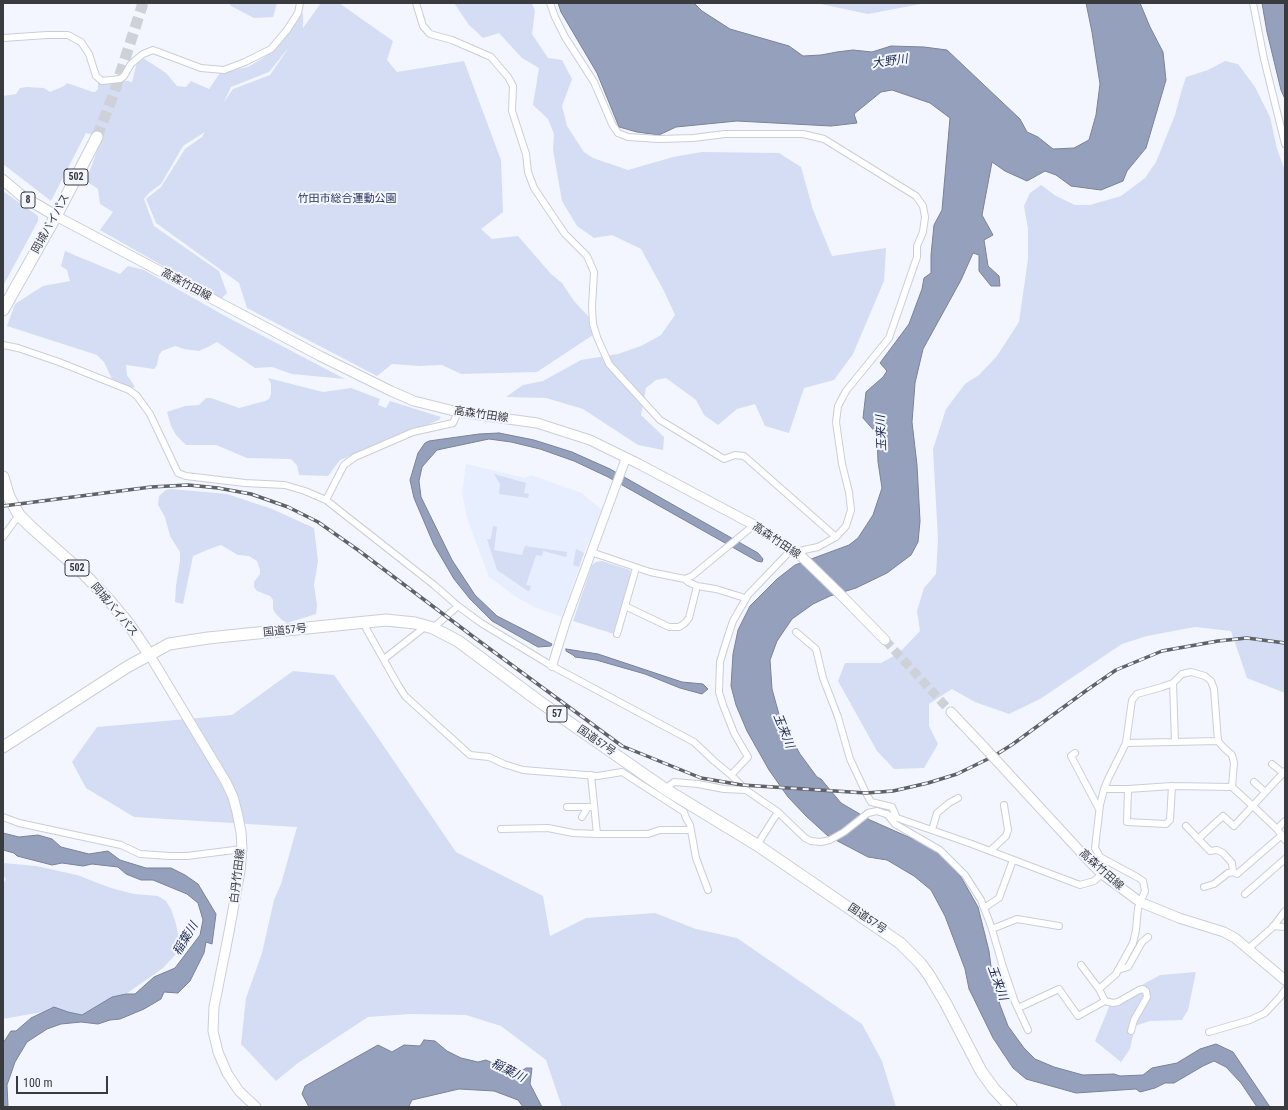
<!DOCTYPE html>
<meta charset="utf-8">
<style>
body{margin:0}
#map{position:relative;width:1288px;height:1110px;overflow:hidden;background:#f3f6fe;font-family:"Roboto Condensed",sans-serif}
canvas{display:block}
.frame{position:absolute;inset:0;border:4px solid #3a3b3f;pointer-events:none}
.scale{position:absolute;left:16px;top:1076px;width:92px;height:18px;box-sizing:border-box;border:2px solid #3a3b3f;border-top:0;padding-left:5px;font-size:12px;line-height:14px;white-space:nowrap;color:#3a3b3f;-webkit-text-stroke:3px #f3f6fe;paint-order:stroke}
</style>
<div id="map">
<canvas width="1288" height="1110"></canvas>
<div class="frame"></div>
<div class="scale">100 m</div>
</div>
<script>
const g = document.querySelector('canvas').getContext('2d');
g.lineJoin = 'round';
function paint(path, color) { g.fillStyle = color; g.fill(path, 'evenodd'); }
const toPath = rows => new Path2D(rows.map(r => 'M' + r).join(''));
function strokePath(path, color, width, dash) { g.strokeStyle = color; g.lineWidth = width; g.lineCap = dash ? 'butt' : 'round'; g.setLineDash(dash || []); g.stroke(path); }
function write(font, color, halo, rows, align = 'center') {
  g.font = font + ' "Roboto Condensed","Noto Sans JP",sans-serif'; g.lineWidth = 4; g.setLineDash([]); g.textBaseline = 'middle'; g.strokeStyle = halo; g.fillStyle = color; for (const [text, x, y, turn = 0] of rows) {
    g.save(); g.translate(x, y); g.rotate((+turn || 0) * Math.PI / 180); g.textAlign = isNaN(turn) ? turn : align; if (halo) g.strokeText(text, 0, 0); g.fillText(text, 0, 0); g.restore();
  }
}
const built = toPath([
 [466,464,525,478,531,475,582,493,603,511,585,551,562,617,534,607,518,598,489,577,467,518,462,493]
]);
const green = toPath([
 [229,3,277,3,273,17,254,18,231,6],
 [321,3,339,3,393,41,387,60,397,72,464,61,501,160,503,212,481,229,492,239,518,236,551,274,562,283,574,301,589,317,593,335,537,372,461,374,442,365,420,366,392,364,377,376,247,308,239,283,156,223,146,199,161,187,185,149,202,137,205,132,183,146,161,184,149,193,144,199,154,226,219,271,227,293,221,299,100,230,113,212,100,204,98,189,86,181,102,137,86,133,51,201,3,164,3,96,16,94,20,88,27,87,44,88,50,92,64,86,67,83,93,92,95,92,98,89,98,79,118,79,132,82,137,62,143,58,166,73,177,86,186,87,191,81,209,89,220,73,248,67,266,56,303,13,303,28],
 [290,46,270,75,233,89,224,102,231,87,269,72],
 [454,3,532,3,535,11,532,34,548,58,562,60,572,79,562,106,567,126,584,152,593,158,628,170,673,157,702,152,779,153,801,167,813,210,832,256,886,248,884,281,853,354,834,380,804,388,789,433,765,426,755,404,737,409,718,425,704,415,696,400,666,378,656,380,646,388,641,415,664,437,663,450,638,445,583,409,546,398,506,397,523,385,543,381,581,360,618,354,641,346,661,335,675,315,664,291,641,249,612,235,594,238,577,226,562,201,553,150,554,134,548,119,533,105,539,68,522,58,499,33,483,38,469,25],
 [816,3,926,3,868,14],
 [1225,61,1238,64,1255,87,1270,117,1277,149,1285,171,1285,693,1247,678,1231,631,1195,627,1147,636,1122,644,1040,699,1009,714,975,702,952,689,929,704,929,726,938,744,924,768,894,769,877,751,838,681,845,663,881,663,899,653,920,631,917,611,924,588,936,574,938,539,933,449,946,409,965,384,979,375,997,356,1019,322,1028,259,1028,229,1024,206,1030,193,1041,185,1056,196,1075,205,1090,205,1121,196,1145,178,1156,162,1175,115,1182,89,1186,77,1208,70],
 [3,191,38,216,38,221,3,286],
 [65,251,120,274,128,266,144,270,225,316,345,379,292,374,272,367,255,368,217,342,208,347,199,351,184,349,175,346,162,351,159,355,157,365,154,369,126,365,127,375,135,387,130,388,116,382,112,379,104,362,97,355,7,326,15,304,43,286,70,281,67,270,61,266],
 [268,378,323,392,351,388,380,399,378,405,386,408,390,401,441,417,439,420,340,460,328,476,299,475,297,465,291,459,247,458,216,445,186,445,176,435,171,426,167,412,185,406,199,405,206,398,211,398,239,408,265,401,269,399,271,394,271,384],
 [494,474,526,483,524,493,529,494,528,498,499,494,500,484],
 [171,489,227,494,272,509,314,528,318,561,314,585,317,605,316,614,287,623,282,620,275,613,273,609,273,600,270,596,257,591,254,587,254,582,260,574,260,570,257,561,249,556,238,555,221,545,212,548,193,556,183,604,175,602,176,586,180,561,180,552,170,536,165,517,158,505,159,496,166,490],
 [493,526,497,527,494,550,522,555,525,546,567,552,566,557,543,551,542,556,536,555,526,585,531,586,530,590,528,591,497,570,487,539,491,539],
 [576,549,584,553,579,567,573,565],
 [602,561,630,570,631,573,614,634,573,621,592,565,596,562],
 [293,671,334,675,372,729,456,852,543,896,550,936,586,918,655,913,696,929,737,938,862,1024,882,1061,896,1107,562,1107,546,1060,501,1026,466,1015,410,1014,368,1017,298,1063,276,1081,241,1044,246,998,262,953,274,900,281,884,297,827,134,817,86,788,72,762,97,727,232,715],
 [3,863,36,866,77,875,111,888,134,894,158,896,166,901,171,909,176,924,178,934,178,949,176,954,163,968,126,994,112,997,82,1015,68,1012,54,1007,42,1012,3,1019,3,884,6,879,3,875],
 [1196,972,1188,1010,1182,1020,1150,1021,1135,1026,1130,1049,1121,1062,1095,1041,1111,1002,1160,975]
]);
const water = toPath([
 [558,3,694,3,702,11,730,29,789,46,803,56,821,55,837,52,853,50,872,52,891,46,924,47,947,50,1020,119,1027,132,1038,137,1053,149,1074,148,1089,140,1096,115,1100,84,1092,32,1086,3,1140,3,1150,27,1163,52,1166,80,1146,148,1127,171,1123,181,1101,190,1071,186,1056,175,1045,171,1027,181,1005,171,992,162,982,215,993,235,984,240,988,266,999,276,1000,286,991,286,979,271,979,255,973,253,961,280,923,349,915,383,912,422,917,465,920,521,918,542,911,555,887,573,856,588,830,596,813,604,792,619,777,641,770,660,772,689,780,718,800,754,817,777,821,779,841,803,870,820,913,839,919,839,942,856,961,877,978,907,989,951,992,974,1000,1005,1008,1026,1024,1048,1035,1059,1054,1067,1083,1075,1114,1074,1120,1076,1143,1075,1152,1068,1177,1063,1200,1049,1216,1044,1233,1052,1270,1107,1257,1107,1241,1083,1226,1067,1214,1061,1203,1066,1174,1083,1165,1083,1155,1088,1140,1092,1136,1089,1076,1093,1026,1079,1013,1068,993,1038,973,997,969,989,965,969,945,916,931,890,914,876,887,860,868,857,828,836,806,816,788,797,769,770,747,731,736,705,731,686,733,654,738,630,750,606,777,579,795,565,849,545,858,538,873,515,882,488,878,462,877,434,863,418,866,392,883,377,887,371,880,363,909,324,922,289,924,278,931,273,931,255,934,225,942,210,950,118,930,103,892,90,881,92,854,114,857,123,831,126,737,121,676,127,659,135,637,132,619,127,597,73,561,12,558,3],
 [1262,3,1285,3,1285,99,1281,90,1267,32,1262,3],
 [499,433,534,440,572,452,610,469,758,553,763,559,762,562,757,561,608,477,574,461,540,449,511,442,489,439,437,450,422,467,419,481,421,497,452,560,475,595,497,616,552,644,551,646,538,647,492,621,470,599,454,579,434,545,414,498,410,480,418,453,425,443,429,441,479,434,499,433],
 [566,649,598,654,682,682,703,684,708,689,702,694,680,688,645,674,596,660,575,657,573,655,566,651,566,649],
 [3,833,19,837,38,835,52,839,61,847,89,854,108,851,120,860,146,868,171,868,185,875,198,884,216,914,212,944,206,942,204,953,190,981,178,993,164,992,161,999,144,1009,120,1019,110,1020,98,1024,81,1022,61,1024,47,1029,27,1042,15,1062,7,1085,8,1107,3,1107,3,1043,11,1031,16,1031,31,1018,54,1007,68,1012,82,1015,112,997,126,994,135,994,154,977,175,968,200,935,203,920,198,903,187,894,153,880,141,880,126,874,118,867,92,864,83,866,62,863,52,865,17,856,14,853,3,850,3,833],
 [424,1040,435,1041,447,1051,461,1058,478,1062,486,1060,517,1074,526,1068,532,1068,530,1084,542,1107,523,1107,518,1100,494,1091,459,1089,412,1100,409,1106,406,1107,309,1107,302,1094,305,1086,378,1045,392,1052,404,1045,420,1046,424,1040]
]);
const secondaryTunnel = toPath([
 [885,640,951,712]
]);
const trunkTunnel = toPath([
 [97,137,114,93,143,3]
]);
const minor = toPath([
 [416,3,423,26,430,34,452,40,491,57,508,77,513,86,512,111,526,154,528,172,534,188,565,234,587,256,594,272,592,307,593,324,597,337,609,364,660,420,724,459,735,455,744,456,836,537],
 [550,3,555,17,565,37,594,82,612,124,618,133,628,137,659,139,693,138,725,134,803,134,824,139,916,196,923,206,925,217,923,232,917,246,917,257,889,338,846,391,838,406,836,422,842,464,849,492,851,510,846,526,836,537,818,547,799,551,791,550,748,595,733,621,726,642,720,662,719,692,723,705,734,733,748,757,731,775],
 [1253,3,1264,59,1285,144],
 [3,38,47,35,68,35,81,42,89,54,96,76,102,81,120,79,124,76,131,64,143,54,153,50,201,68,224,70,245,62,271,49,287,30,298,13,300,3],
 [3,345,18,348,59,362,129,390,137,396,150,414,178,473,186,476,245,483,285,485,305,491,326,500,434,585,458,606,481,623,552,666,694,742,714,761,731,775,746,790,778,812,805,838,811,841,821,842,830,840,844,832,868,813,877,811,969,843,1080,885,1094,881,1102,874],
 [326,500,344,465,355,457,413,432,453,423,458,412],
 [3,537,19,515],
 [591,552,650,572,685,579,692,576,754,525],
 [685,579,688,582,697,586,716,589,745,598],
 [625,606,669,627,679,627,685,623,689,618,697,586],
 [363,622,367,630,398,685,405,696,470,755,489,757,504,764,523,770,598,776,622,772,684,812,686,818,690,825,696,858,708,890],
 [433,628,458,606],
 [796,632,816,649,823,678,838,717,850,759,866,793,871,802,892,807,897,818],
 [617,634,636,568],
 [384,659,426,626],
 [1173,683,1175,742],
 [1126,743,1218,741],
 [1075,753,1071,756,1099,809],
 [1272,764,1283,773],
 [591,775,597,834],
 [1254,782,1265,792],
 [1232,787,1253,806,1277,829,1285,840],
 [665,789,674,782,698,784,724,789,746,790],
 [1128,789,1127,822,1166,824,1170,820,1172,786],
 [567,807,593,807],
 [887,814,895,824,940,850,965,875,981,900,984,908,991,926,1003,967,1015,1002,1028,1030],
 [3,817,19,823,121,845,140,854,170,856,187,856,242,849],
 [582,817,588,807],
 [1186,826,1210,851,1217,850,1223,853,1232,863,1233,872],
 [501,829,548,828,573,833,597,834,648,834,660,830,691,830],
 [1277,829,1285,821],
 [932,830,937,813,949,803,958,798],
 [1198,839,1223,816,1234,826,1285,771],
 [757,845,778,812],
 [990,851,1006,836,1008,830,1004,805],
 [1204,887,1214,884,1228,873,1233,872,1237,874,1282,835],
 [1245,894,1285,859],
 [984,908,999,898,1013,860],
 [1273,926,1285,927],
 [992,929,1017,919,1059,926],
 [1248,949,1273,927,1285,911],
 [1081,965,1099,989,1116,974,1133,943,1136,930,1138,908,1145,891,1143,881,1137,877,1100,857,1095,848,1100,805,1104,789,1109,777,1126,743,1132,700,1137,694,1162,687,1173,683,1182,674,1191,672,1205,676,1211,681,1214,689,1218,741,1223,747,1232,755,1234,763,1232,787,1172,786,1128,789,1104,789],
 [1118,970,1128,967,1142,942,1148,937],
 [1105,1001,1113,1003,1118,1002,1139,990,1143,989,1146,991,1147,997,1134,1020,1131,1031],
 [1018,1008,1059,989,1078,1016,1105,1001,1099,989],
 [1209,1032,1250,1020,1265,1013,1280,997,1285,990]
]);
const tertiary = toPath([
 [552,666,566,621,626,458]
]);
const secondary = toPath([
 [56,216,320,356,391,391,414,401,458,412,537,423,590,440,639,464,754,525,800,555,841,595,885,640],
 [149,654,226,782,233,797,237,812,241,832,242,849,240,871,229,932,214,1007,213,1031,218,1052,227,1073,239,1091,256,1107],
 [951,712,984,747],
 [1089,861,1102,874,1140,902,1179,918,1224,932,1235,938,1285,980]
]);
const primary = toPath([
 [3,180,22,196,56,216]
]);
const trunk = toPath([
 [3,310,56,216,97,137],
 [3,477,9,497,19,515,31,527,85,575,108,599,128,623,149,654],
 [3,747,127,667,169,644,208,638,386,620,415,623,433,628,458,641,540,702,665,789,757,845,900,943,920,963,929,975,945,1002,981,1071,994,1089,1011,1107]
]);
const rail = toPath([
 [3,506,151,487,188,485,218,488,251,494,288,507,318,522,358,550,475,638,622,746,701,778,742,785,866,793,893,791,928,783,957,774,994,756,1013,744,1087,690,1116,670,1162,651,1218,641,1247,638,1285,643]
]);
const secondaryBridge = toPath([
 [984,747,1089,861]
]);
const shields = [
 [76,177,24],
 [28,200,14],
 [77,568,24],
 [557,714,20]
];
const shieldNames = [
 ["502",76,177],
 ["8",28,200],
 ["502",77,568],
 ["57",557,714]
];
const parkNames = [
 ["竹田市総合運動公園",347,199]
];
const streetNames = [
 ["岡城バイパス",51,224,-61],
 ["高森竹田線",186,285,28],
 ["高森竹田線",481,415,8],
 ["高森竹田線",776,541,34],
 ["岡城バイパス",114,610,50],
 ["国道57号",285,631,-6],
 ["国道57号",596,741,35],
 ["高森竹田線",1101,870,42],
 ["白丹竹田線",238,876,-83],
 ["国道57号",867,919,34]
];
const waterNames = [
 ["大野川",890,62,-8],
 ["玉来川",882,433,-92],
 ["玉来川",783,731,68],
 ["稲葉川",186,939,-59],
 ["玉来川",997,983,70],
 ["稲葉川",508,1071,27]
];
paint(built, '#e7eeff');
paint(green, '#d4ddf4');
paint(water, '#95a0bc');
strokePath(water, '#7a8296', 1);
strokePath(secondaryTunnel, '#ced1d8', 9, [9, 4.5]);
strokePath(trunkTunnel, '#ced1d8', 11, [11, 5.5]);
strokePath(minor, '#caced8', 8);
strokePath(tertiary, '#caced8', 10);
strokePath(secondary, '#caced8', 11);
strokePath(primary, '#caced8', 12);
strokePath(trunk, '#caced8', 13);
strokePath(minor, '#fff', 6);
strokePath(tertiary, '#fff', 8);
strokePath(secondary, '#fff', 9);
strokePath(primary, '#fff', 10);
strokePath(trunk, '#fff', 11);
strokePath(rail, '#616267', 3.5);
strokePath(rail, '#f3f6fe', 2, [6]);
strokePath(secondaryBridge, '#caced8', 11, []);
strokePath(secondaryBridge, '#fff', 9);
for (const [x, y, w] of shields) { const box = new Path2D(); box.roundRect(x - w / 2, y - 8, w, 16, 3); g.fillStyle = '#f3f6fe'; g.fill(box); strokePath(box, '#3a3b3f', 1); }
write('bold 10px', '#3a3b3f', null, shieldNames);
write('11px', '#28355d', '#f3f6fe', parkNames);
write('11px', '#3a3b3f', '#f3f6fe', streetNames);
write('italic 12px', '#1a274d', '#f3f6fe', waterNames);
</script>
